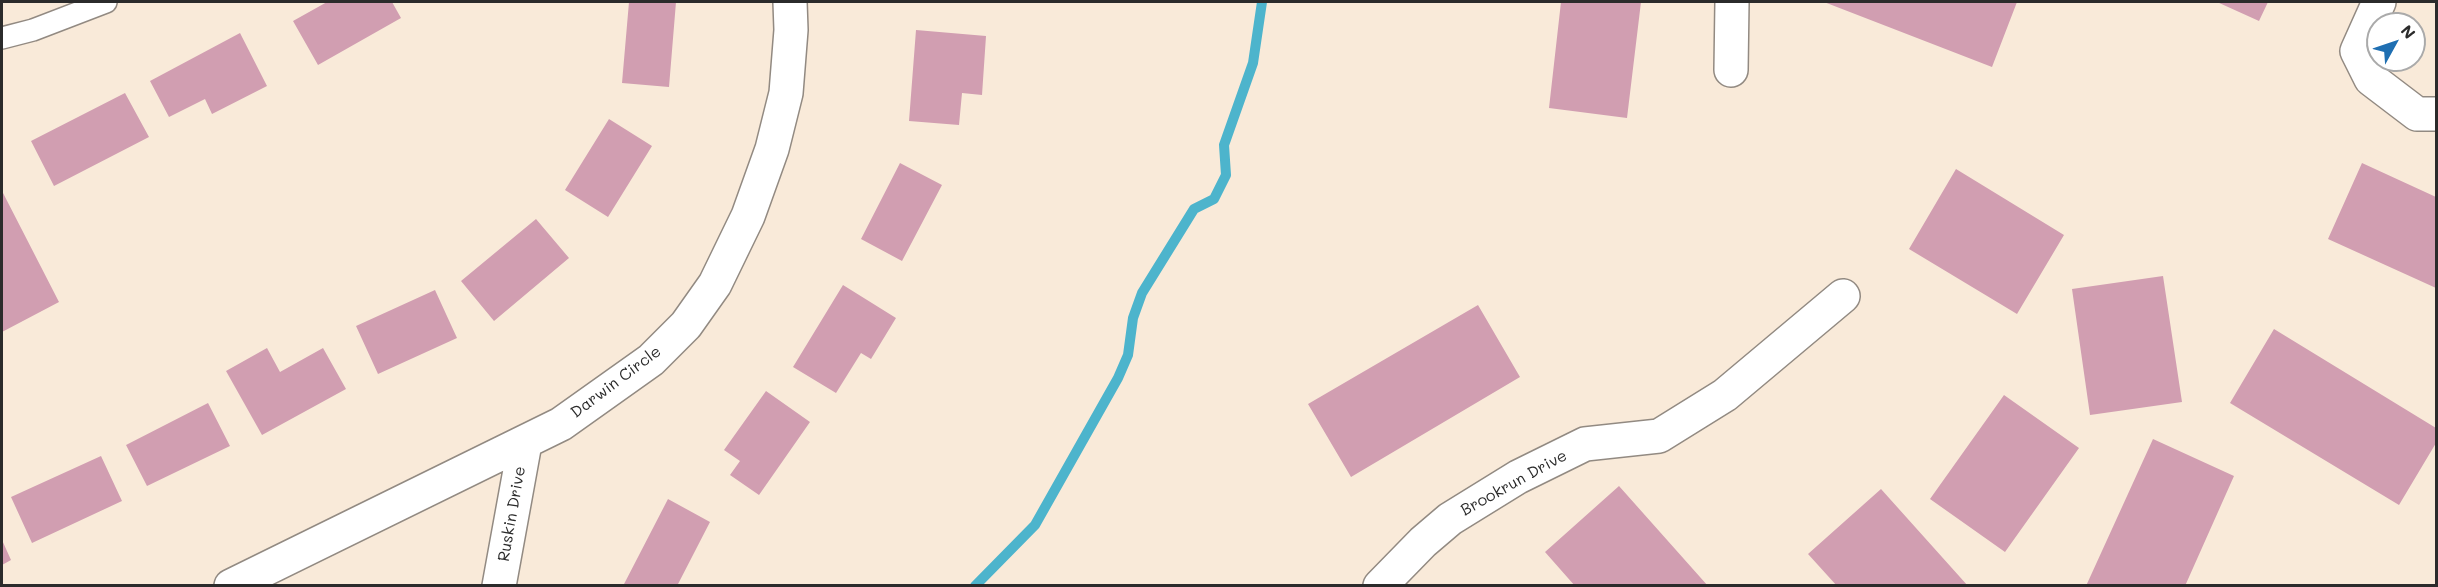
<!DOCTYPE html>
<style>
body{margin:0}
#map{position:relative;width:2438px;height:587px;overflow:hidden;background:#f9ead9;font-family:Mali,sans-serif}
canvas{display:block}
.frame{position:absolute;inset:0;border:3px solid #2b2b2b;pointer-events:none}
.north{position:absolute;left:2366px;top:12px;width:60px;height:60px;box-sizing:border-box;background:#fff;border:2px solid #aaa;border-radius:50%;rotate:50deg;font-size:16px;font-weight:700;line-height:24px;text-align:center;color:#2b2b2b}
.north::after{content:'';display:block;margin:auto;width:21px;height:27px;background:#1f6fb2;clip-path:polygon(50% 0,100% 100%,50% 72%,0 100%)}
</style>
<div id="map">
<canvas width="2438" height="587"></canvas>
<div class="frame"></div>
<div class="north">N</div>
</div>
<script>
const g = document.querySelector('canvas').getContext('2d');
g.lineJoin = 'round';
const toPath = rows => new Path2D(rows.map(r => 'M' + r).join(''));
function strokePath(path, color, width, dash) { g.strokeStyle = color; g.lineWidth = width; g.lineCap = dash ? 'butt' : 'round'; g.setLineDash(dash || []); g.stroke(path); }
function paint(path, color) { g.fillStyle = color; g.fill(path, 'evenodd'); }
function write(font, color, halo, rows, align = 'center') {
  g.font = font + ' Mali,sans-serif'; g.lineWidth = 6; g.setLineDash([]); g.textBaseline = 'middle'; g.strokeStyle = halo; g.fillStyle = color; for (const [text, x, y, turn = 0] of rows) {
    g.save(); g.translate(x, y); g.rotate((+turn || 0) * Math.PI / 180); g.textAlign = isNaN(turn) ? turn : align; if (halo) g.strokeText(text, 0, 0); g.fillText(text, 0, 0); g.restore();
  }
}
const stream = toPath([
 [975,586,1035,525,1118,378,1128,355,1133,318,1142,293,1194,209,1214,199,1226,175,1224,145,1253,63,1262,2]
]);
const building = toPath([
 [327,2,392,2,401,18,318,65,293,21],
 [629,2,676,2,669,87,622,83],
 [1561,2,1641,2,1627,118,1549,108],
 [1824,2,2017,2,1992,67],
 [2217,2,2268,2,2259,21],
 [916,30,986,36,982,95,962,93,959,125,909,121],
 [240,33,267,86,212,114,205,99,169,117,150,81],
 [125,93,149,137,54,186,31,141],
 [609,119,652,146,608,217,565,190],
 [900,163,942,185,902,261,861,239],
 [2362,163,2436,197,2436,288,2328,239],
 [1956,169,2064,235,2017,314,1909,249],
 [2,191,59,302,2,332],
 [536,219,569,258,494,321,461,281],
 [2163,276,2182,402,2090,415,2072,289],
 [843,285,896,318,871,359,861,353,836,393,793,367],
 [435,290,457,338,378,374,356,326],
 [1478,305,1520,377,1351,477,1308,404],
 [2274,329,2436,428,2436,443,2399,505,2230,403],
 [267,348,280,372,323,348,346,389,262,435,226,371],
 [766,391,810,422,759,495,730,475,740,461,724,450],
 [2004,395,2079,448,2005,552,1930,499],
 [208,403,230,446,147,486,126,445],
 [2153,439,2234,476,2185,586,2086,586],
 [101,456,122,501,32,543,11,497],
 [1619,486,1708,586,1575,586,1545,552],
 [1881,489,1968,586,1837,586,1808,554],
 [668,499,710,522,677,586,623,586],
 [2,540,11,560,2,565]
]);
const lane = toPath([
 [2,38,33,30,106,2]
]);
const street = toPath([
 [2379,2,2357,51,2371,79,2417,114,2436,114],
 [1731,70,1732,2],
 [231,586,561,424,651,360,686,325,715,284,748,216,772,149,786,93,791,30,790,2],
 [499,586,525,443],
 [1380,586,1423,542,1450,519,1518,477,1585,444,1659,436,1725,395,1843,296]
]);
const streetNames = [
 ["Darwin Circle",616,382,-37],
 ["Brookrun Drive",1514,483,-29],
 ["Ruskin Drive",512,514,-80]
];
strokePath(stream, '#4db4cc', 10);
paint(building, '#d19eb1');
strokePath(lane, '#928a82', 24);
strokePath(street, '#928a82', 36);
strokePath(lane, '#fff', 21);
strokePath(street, '#fff', 33);
write('16px', '#2b2b2b', '#fff', streetNames);
</script>
